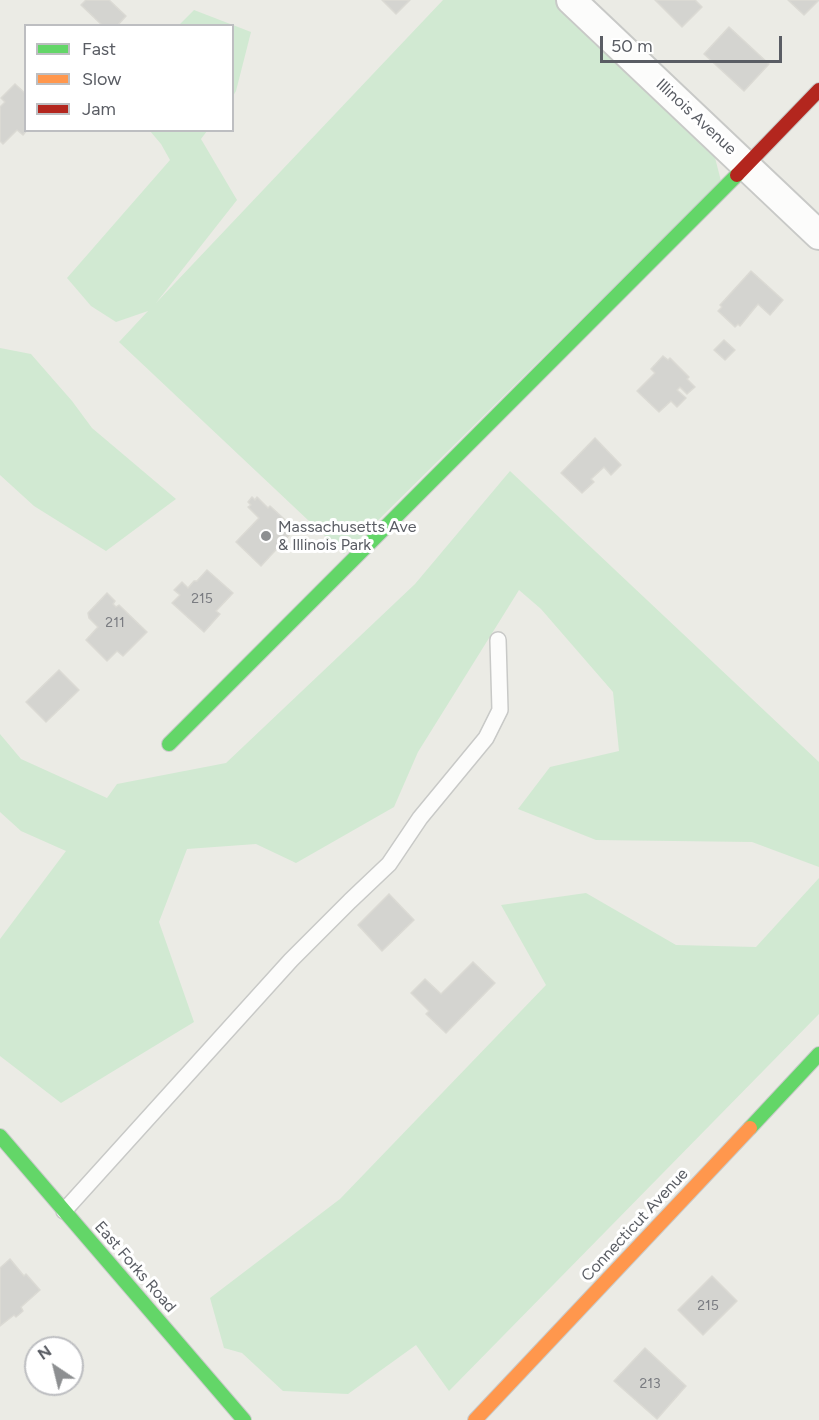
<!DOCTYPE html>
<style>
body{margin:0}
#map{position:relative;width:819px;height:1420px;overflow:hidden;background:#ebebe5;font-family:Figtree,sans-serif}
canvas{display:block}
.legend{position:absolute;left:24px;top:24px;width:210px;height:108px;box-sizing:border-box;background:#fff;border:2px solid #bdbec1;margin:0;padding:8px 10px;list-style:none;font-size:18px;color:#5a5d64}
.legend li{display:flex;align-items:center;gap:12px;height:30px}
.legend b{width:30px;border:2px solid #bdbec1}
.north{position:absolute;left:24px;top:1336px;width:60px;height:60px;box-sizing:border-box;background:#fff;border:2px solid #bdbec1;border-radius:50%;rotate:325deg;font-size:16px;font-weight:700;line-height:24px;text-align:center;color:#5a5d64}
.north::after{content:'';display:block;margin:auto;width:21px;height:27px;background:#8d8f91;clip-path:polygon(50% 0,100% 100%,50% 72%,0 100%)}
.scale{position:absolute;left:600px;top:36px;width:182px;height:27px;box-sizing:border-box;border:3px solid #5a5d64;border-top:0;padding-left:8px;font-size:18px;line-height:21px;white-space:nowrap;color:#5a5d64;-webkit-text-stroke:4px #fff;paint-order:stroke}
</style>
<div id="map">
<canvas width="819" height="1420"></canvas>
<ul class="legend">
<li><b style="height:8px;background:#63d668"></b>Fast</li>
<li><b style="height:8px;background:#ff974d"></b>Slow</li>
<li><b style="height:8px;background:#b3261e"></b>Jam</li>
</ul>
<div class="north">N</div>
<div class="scale">50 m</div>
</div>
<script>
const g = document.querySelector('canvas').getContext('2d');
g.lineJoin = 'round';
function paint(path, color) { g.fillStyle = color; g.fill(path, 'evenodd'); }
const toPath = rows => new Path2D(rows.map(r => 'M' + r).join(''));
function strokePath(path, color, width, dash) { g.strokeStyle = color; g.lineWidth = width; g.lineCap = dash ? 'butt' : 'round'; g.setLineDash(dash || []); g.stroke(path); }
function write(font, color, halo, rows, align = 'center') {
  g.font = font + ' Figtree,sans-serif'; g.lineWidth = 6; g.setLineDash([]); g.textBaseline = 'middle'; g.strokeStyle = halo; g.fillStyle = color; for (const [text, x, y, turn = 0] of rows) {
    g.save(); g.translate(x, y); g.rotate((+turn || 0) * Math.PI / 180); g.textAlign = isNaN(turn) ? turn : align; if (halo) g.strokeText(text, 0, 0); g.fillText(text, 0, 0); g.restore();
  }
}
const green = toPath([
 [443,0,556,0,712,146,721,181,344,554,119,342,148,311,116,322,91,306,67,278,170,160,161,144,150,131,207,131,201,139,237,200,156,303],
 [194,10,251,32,236,91,233,96,232,26,179,25],
 [0,348,31,354,72,401,92,428,176,499,106,551,34,506,0,475],
 [510,471,819,762,819,867,752,842,596,840,518,809,550,767,619,751,613,692,541,609,519,590,418,752,394,807,296,863,256,844,187,849,159,922,194,1022,61,1103,0,1056,0,939,66,851,21,831,0,812,0,734,21,759,107,798,117,784,226,763,415,584],
 [819,878,819,1014,449,1391,416,1345,348,1394,283,1391,242,1353,224,1348,210,1298,340,1199,546,985,501,905,586,893,676,945,756,947]
]);
const building = toPath([
 [86,0,109,0,126,16,117,26,103,26,81,5,86,0],
 [382,0,410,0,396,14,382,0],
 [655,0,695,0,702,7,682,27,655,0],
 [788,0,819,0,804,15,788,0],
 [729,27,769,64,744,91,704,54,729,27],
 [15,84,26,94,26,130,27,130,23,135,17,130,3,144,0,141,0,107,5,102,1,98,15,84],
 [751,271,783,300,770,315,758,304,740,326,738,324,735,327,718,311,722,307,720,305,751,271],
 [724,340,735,350,725,360,714,350,724,340],
 [663,356,668,360,670,358,689,377,687,379,695,387,687,394,680,387,677,390,686,398,677,407,671,401,659,412,637,391,655,373,651,369,663,356],
 [595,438,621,465,611,475,604,467,591,479,594,482,582,493,561,473,595,438],
 [252,497,255,500,257,497,268,508,270,506,295,529,261,566,236,542,259,518,248,507,251,505,248,502,252,497],
 [207,570,233,593,216,611,220,614,204,632,172,603,180,595,174,590,182,582,188,588,194,581,197,581,207,570],
 [107,593,115,601,113,604,116,607,119,605,147,632,123,656,117,651,107,661,86,640,98,627,89,618,88,613,107,593],
 [59,670,79,690,46,722,26,702,59,670],
 [389,894,414,920,382,951,358,925,389,894],
 [473,962,495,983,446,1033,426,1014,429,1011,411,993,425,979,441,994,473,962],
 [10,1259,24,1276,26,1274,40,1290,21,1307,23,1311,16,1317,14,1315,0,1326,0,1268,10,1259],
 [712,1276,737,1301,703,1335,678,1310,712,1276],
 [645,1348,686,1386,657,1419,614,1381,645,1348]
]);
const lane = toPath([
 [64,1211,291,960,350,901,389,864,420,818,486,738,500,710,498,640]
]);
const street = toPath([
 [571,0,819,235]
]);
const fast = toPath([
 [169,744,737,175],
 [750,1128,819,1054],
 [0,1136,244,1420]
]);
const slow = toPath([
 [475,1420,750,1128]
]);
const jam = toPath([
 [737,175,819,90]
]);
const markers = [
 [266,536,6,"#8d8f91"]
];
const numberNames = [
 ["215",202,599],
 ["211",115,623],
 ["215",708,1306],
 ["213",650,1384]
];
const streetNames = [
 ["Illinois Avenue",696,117,43],
 ["Connecticut Avenue",635,1225,-47],
 ["East Forks Road",135,1267,49]
];
const poiNames = [
 ["Massachusetts Ave",278,527],
 ["& Illinois Park",278,545]
];
paint(green, '#d1e9d2');
paint(building, '#d4d4d0');
strokePath(building, '#dbdad4', 1.5);
strokePath(lane, '#c8c9c7', 18);
strokePath(street, '#c8c9c7', 32);
strokePath(fast, '#c8cac9', 16);
strokePath(slow, '#c8cac9', 16);
strokePath(jam, '#c8cac9', 16);
strokePath(lane, '#fcfcfb', 15);
strokePath(street, '#fcfcfb', 28);
strokePath(fast, '#63d668', 14);
strokePath(slow, '#ff974d', 14);
strokePath(jam, '#b3261e', 14);
for (const [x, y, r, color] of markers) { const dot = new Path2D(); dot.arc(x, y, r, 0, 2 * Math.PI); g.fillStyle = color; g.fill(dot); strokePath(dot, '#fff', 2); }
write('14px', '#797b80', null, numberNames);
write('16px', '#5a5d64', '#fff', streetNames);
write('16px', '#5a5d64', '#fff', poiNames, 'left');
</script>
